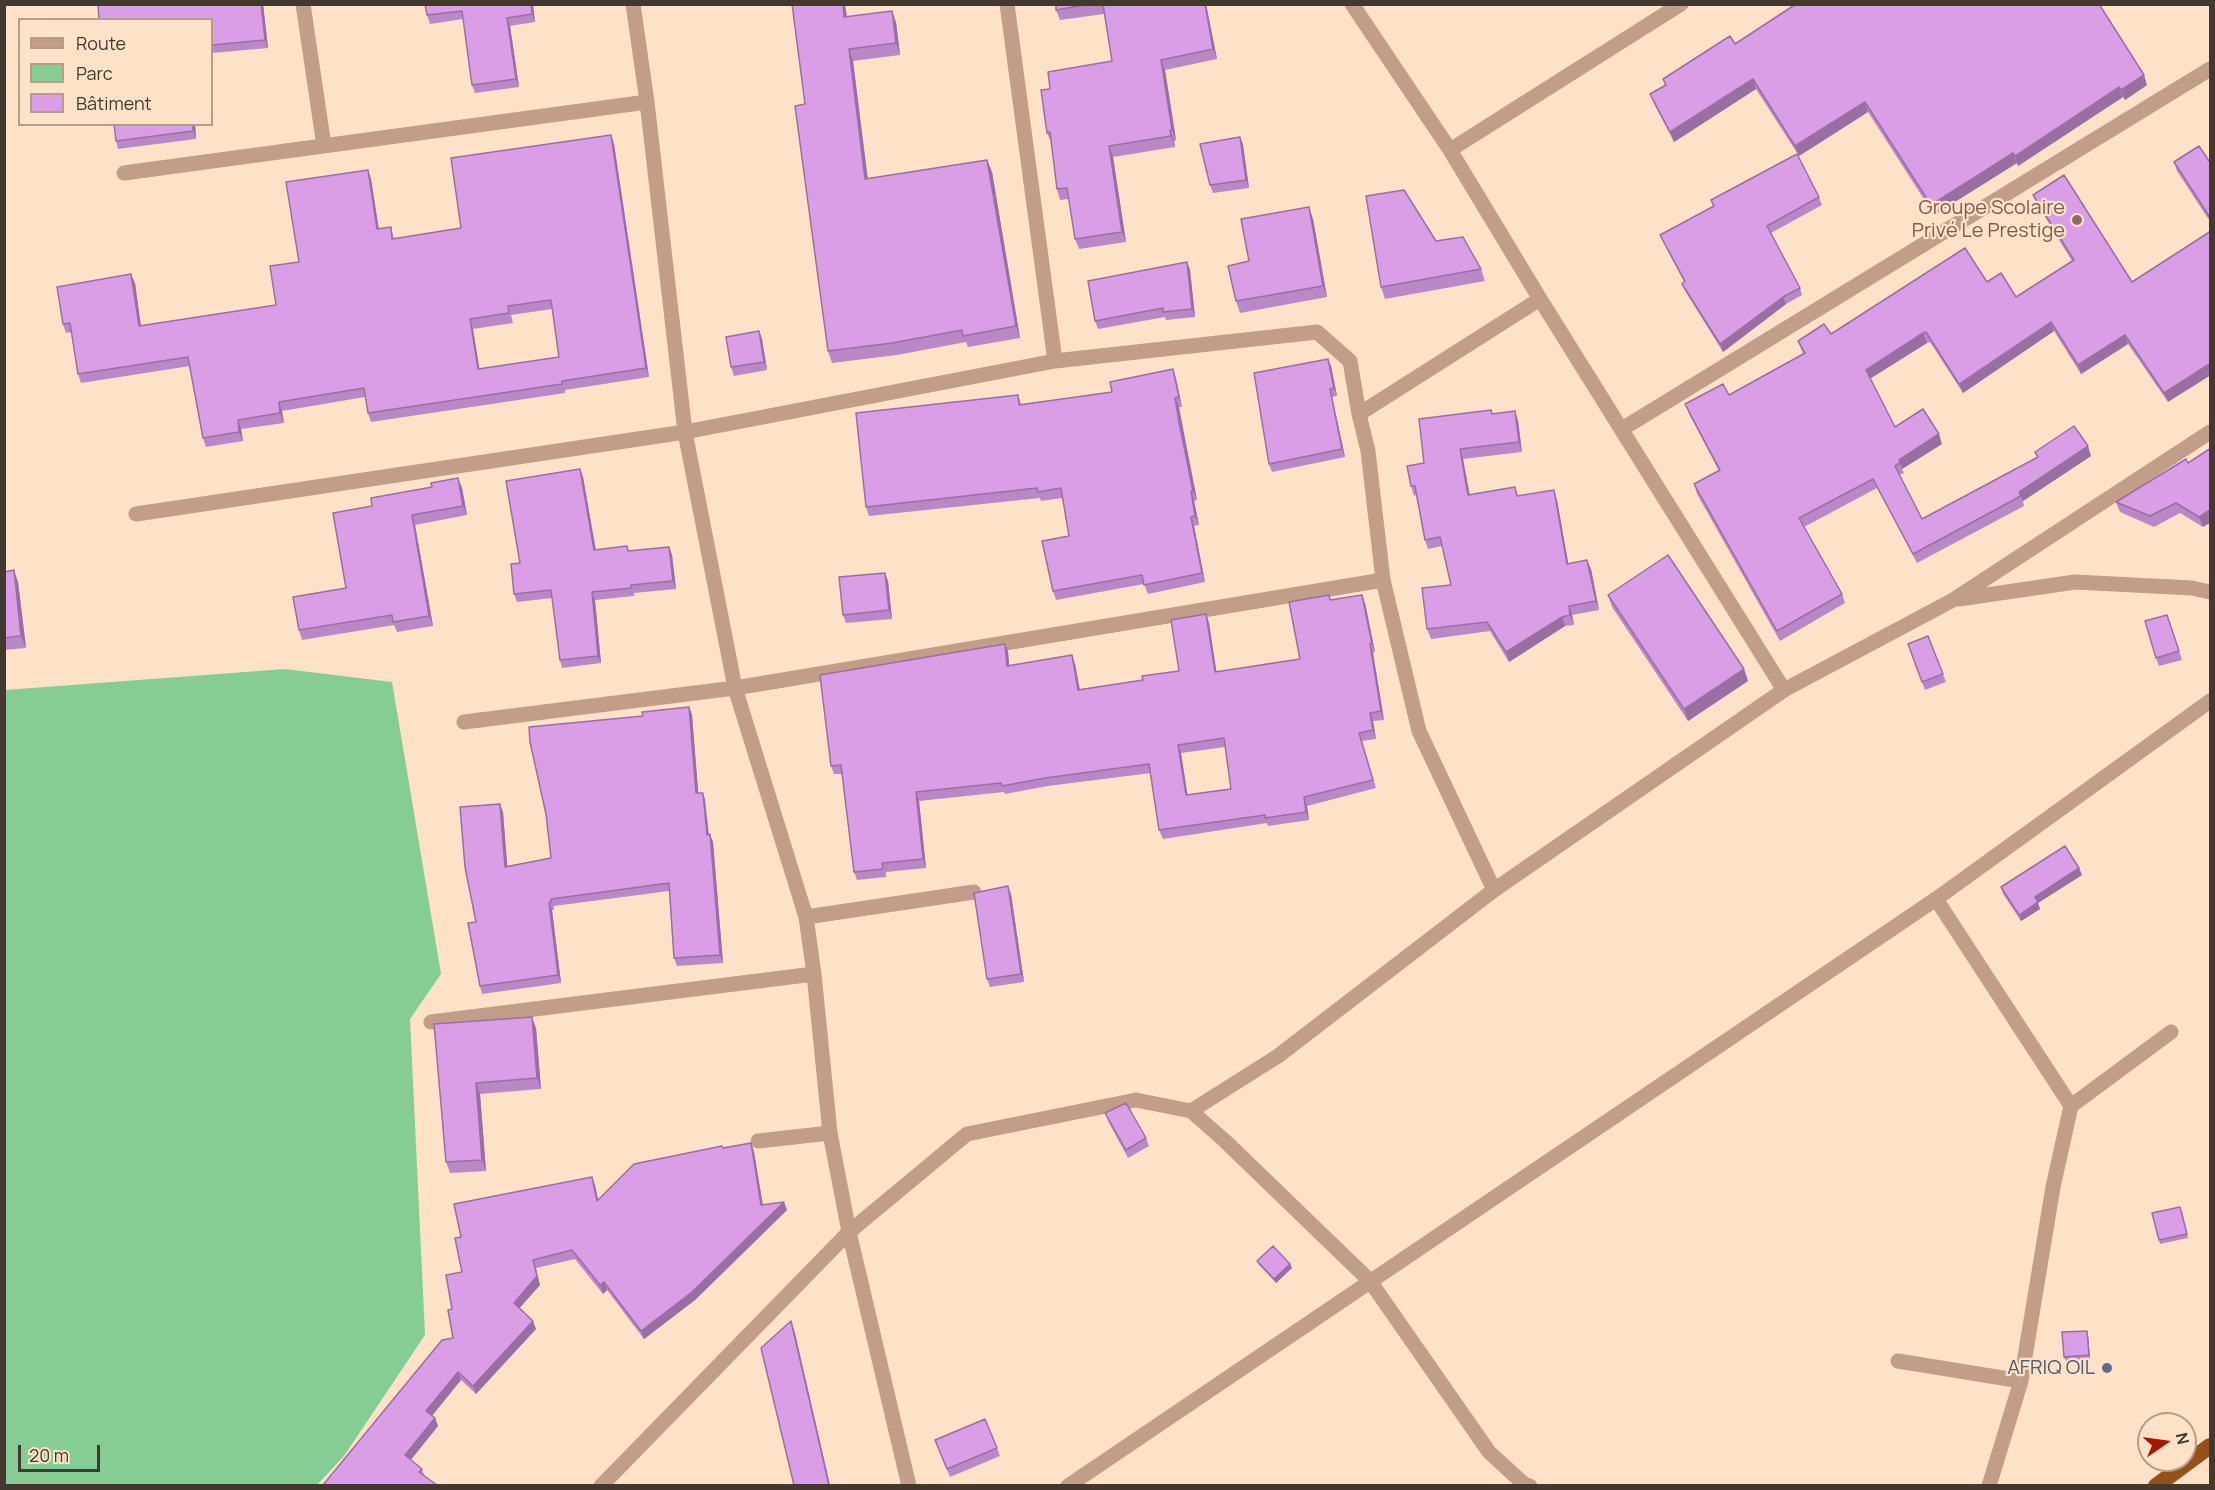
<!DOCTYPE html>
<meta charset="utf-8">
<style>
body{margin:0}
#map{position:relative;width:2215px;height:1490px;overflow:hidden;background:#fee2c7;font-family:Manrope,sans-serif}
canvas{display:block}
.frame{position:absolute;inset:0;border:6px solid #43382e;pointer-events:none}
.legend{position:absolute;left:18px;top:18px;width:195px;height:108px;box-sizing:border-box;background:#fee2c7;border:2px solid #b39e8a;margin:0;padding:8px 10px;list-style:none;font-size:18px;color:#43382e}
.legend li{display:flex;align-items:center;gap:12px;height:30px}
.legend b{width:30px;border:2px solid #b39e8a}
.north{position:absolute;left:2137px;top:1412px;width:60px;height:60px;box-sizing:border-box;background:#fee2c7;border:2px solid #b39e8a;border-radius:50%;rotate:77deg;font-size:16px;font-weight:700;line-height:24px;text-align:center;color:#43382e}
.north::after{content:'';display:block;margin:auto;width:21px;height:27px;background:#a81703;clip-path:polygon(50% 0,100% 100%,50% 72%,0 100%)}
.scale{position:absolute;left:18px;top:1445px;width:82px;height:27px;box-sizing:border-box;border:3px solid #43382e;border-top:0;padding-left:8px;font-size:18px;line-height:21px;white-space:nowrap;color:#43382e;-webkit-text-stroke:4px #fee2c7;paint-order:stroke}
</style>
<div id="map">
<canvas width="2215" height="1490"></canvas>
<div class="frame"></div>
<ul class="legend">
<li><b style="height:8px;background:#c29d87"></b>Route</li>
<li><b style="height:16px;background:#86cc95"></b>Parc</li>
<li><b style="height:16px;background:#da9ee7"></b>Bâtiment</li>
</ul>
<div class="north">N</div>
<div class="scale">20 m</div>
</div>
<script>
const g = document.querySelector('canvas').getContext('2d');
g.lineJoin = 'round';
function paint(path, color) { g.fillStyle = color; g.fill(path, 'evenodd'); }
const toPath = rows => new Path2D(rows.map(r => 'M' + r).join(''));
function strokePath(path, color, width, dash) { g.strokeStyle = color; g.lineWidth = width; g.lineCap = dash ? 'butt' : 'round'; g.setLineDash(dash || []); g.stroke(path); }
function write(font, color, halo, rows, align = 'center') {
  g.font = font + ' Manrope,sans-serif'; g.lineWidth = 4.5; g.setLineDash([]); g.textBaseline = 'middle'; g.strokeStyle = halo; g.fillStyle = color; for (const [text, x, y, turn = 0] of rows) {
    g.save(); g.translate(x, y); g.rotate((+turn || 0) * Math.PI / 180); g.textAlign = isNaN(turn) ? turn : align; if (halo) g.strokeText(text, 0, 0); g.fillText(text, 0, 0); g.restore();
  }
}
const green = toPath([
 [285,669,392,682,441,974,410,1019,425,1335,344,1456,317,1485,5,1485,5,690]
]);
const service = toPath([
 [1383,580,1419,731,1494,890],
 [1936,899,2071,1106,2053,1187,2021,1381,1989,1486],
 [2071,1106,2171,1032],
 [758,1141,830,1133],
 [849,1232,967,1134,1136,1100,1191,1111],
 [1898,1361,2021,1381],
 [1068,1486,1936,899,2210,701],
 [1530,1486,1524,1484,1489,1452,1370,1281,1225,1141,1191,1111,1278,1056,1494,890,1784,690]
]);
const minor = toPath([
 [303,4,324,146],
 [633,4,647,102,685,432,735,688,806,917,814,974,830,1133,849,1232,909,1486],
 [1007,4,1055,361],
 [1352,4,1450,150,1540,299,1784,690,1953,600,2210,432],
 [1450,150,1681,4],
 [124,173,647,102],
 [1622,429,2210,69],
 [136,514,685,432,1055,361,1317,332,1350,361,1359,414],
 [1959,599,2075,582,2192,588,2210,592],
 [464,722,735,688,1383,580,1368,451,1359,414,1540,299],
 [806,917,974,892],
 [431,1022,814,974],
 [601,1486,849,1232]
]);
const trunk = toPath([
 [2156,1486,2210,1446]
]);
const wall = toPath([
 [183,4,263,4,268,48,212,53,212,20],
 [425,4,537,4,533,5,535,22,510,26,519,87,475,93,472,85,463,19,430,24,427,15],
 [1056,4,1206,4,1217,59,1165,70,1176,140,1174,141,1175,147,1113,157,1126,242,1079,249,1075,239,1069,199,1060,200,1057,189,1051,142,1047,133,1050,89,1112,61,1104,14,1060,20,1056,10],
 [847,16,896,22,900,55,853,61,868,179,987,160,992,172,1020,338,968,347,966,342,897,355,832,363,828,351,805,104],
 [1735,44,2147,85,2125,100,2123,97,2018,166,2017,163,1934,215,1868,112,1799,156,1756,89,1674,142,1654,104,1650,94,1665,86,1663,79],
 [114,124,195,124,196,139,118,149,116,141],
 [611,135,614,144,649,377,565,390,565,393,371,422,368,413,365,397,282,411,284,423,241,429,243,441,206,447,203,438,190,366,81,383,78,374,71,332,66,333,63,324,135,283,141,326,276,305,299,262,368,170,371,179,379,229,391,227,394,239,461,228],
 [552,309,559,357,479,369,473,329,513,323,511,315],
 [1240,137,1243,145,1249,188,1213,193,1210,185],
 [2174,162,2211,164,2211,223,2177,171],
 [2033,195,2132,282,2168,402,2128,344,2081,374,2054,331,1963,393,1930,342,1927,343,1870,379,1895,427,1942,444,1902,469,1904,473,1899,475,1922,519,2037,458,2035,452,2091,456,2023,501,2024,506,1917,563,1877,488,1804,527,1842,594,1845,603,1780,641,1697,494,1694,484,1719,471,1689,414,1685,404,1729,395,1803,354,1798,341,1831,334,1987,282,2016,297,2072,261,2037,204],
 [1819,197,1822,205,1771,233,1800,288,1802,295,1786,304,1723,352,1685,291,1682,284,1684,282,1663,242,1660,235,1713,207,1711,200],
 [1313,219,1327,297,1240,313,1236,301,1249,261],
 [1436,241,1481,269,1485,281,1385,299,1381,287],
 [1187,262,1190,270,1195,317,1166,320,1165,317,1098,329,1095,321],
 [759,331,762,339,767,370,734,376,731,367],
 [1328,359,1331,366,1337,396,1332,397,1345,457,1272,472,1269,464],
 [1176,379,1182,407,1179,407,1182,431,1197,500,1194,501,1199,525,1194,526,1205,582,1148,594,1144,584,1056,600,1053,591,1069,536,1062,498,1041,501,1040,498,869,516,866,507,1018,395,1021,404,1112,392],
 [1515,411,1518,421,1522,452,1463,459,1470,495,1515,487,1518,496,1557,500,1568,563,1591,569,1599,610,1572,615,1574,625,1565,626,1509,662,1490,631,1431,639,1427,629,1451,585,1442,546,1428,549,1425,540,1416,495,1414,496,1411,486,1424,463,1492,414],
 [2211,448,2211,522,2203,527,2180,513,2154,527,2120,512,2116,502,2188,463],
 [580,469,583,477,596,550,629,551,669,547,672,555,676,589,634,593,634,596,595,600,601,663,562,668,560,660,552,598,517,602,514,594,520,563],
 [458,478,462,488,467,515,415,525,433,626,397,632,394,625,302,640,299,630,346,588,432,487],
 [4,572,18,582,26,648,4,650],
 [888,581,892,619,846,623,843,615],
 [1329,595,1331,600,1365,603,1375,652,1373,653,1384,720,1373,721,1376,739,1362,741,1376,788,1307,806,1309,820,1268,826,1267,823,1163,839,1159,830,1151,773,1048,786,1005,794,1004,792,919,801,926,868,886,872,886,877,857,880,854,872,842,774,834,774,831,766,1005,644,1008,652,1009,665,1075,664,1080,689,1143,680,1179,671,1206,614,1209,623,1216,672,1300,659],
 [1225,747,1231,789,1187,795,1181,753],
 [1608,595,1744,669,1748,681,1688,721,1612,607],
 [2170,623,2182,660,2159,666,2156,658],
 [1928,636,1946,682,1925,690,1908,644],
 [689,707,692,715,698,793,703,793,705,800,709,834,713,842,723,963,677,966,674,958,669,891,554,906,554,910,552,910,561,983,482,994,480,986,476,922,503,812,507,866,551,858,643,716],
 [2079,868,2082,875,2038,903,2040,909,2021,921,2003,894,2001,887],
 [1011,894,1024,982,990,987,987,979],
 [434,1024,536,1028,541,1089,480,1094,486,1171,450,1173,446,1162],
 [1105,1113,1146,1138,1149,1146,1128,1158,1108,1121],
 [751,1143,754,1152,763,1205,787,1210,695,1300,644,1339,607,1290,603,1294,575,1259,536,1268,540,1285,519,1308,536,1329,476,1394,461,1380,432,1416,435,1418,438,1426,411,1460,422,1469,424,1475,323,1485,453,1338,452,1309,462,1272,461,1237,595,1185,598,1200,723,1148],
 [2182,1211,2188,1238,2160,1244,2159,1240],
 [1257,1261,1290,1264,1292,1268,1276,1283,1259,1265],
 [2088,1335,2090,1359,2066,1361,2064,1357],
 [935,1440,997,1448,1000,1456,950,1477]
]);
const shadedWall = toPath([
 [261,4,263,4,268,48,265,40],
 [531,4,533,4,535,22,532,14],
 [843,4,845,4,849,29,844,17],
 [1205,4,1206,4,1217,59,1213,49],
 [892,11,896,22,900,55,896,43],
 [507,18,510,26,519,87,516,79],
 [849,49,853,61,869,191,865,179],
 [1161,60,1165,70,1176,140,1172,130],
 [2144,75,2147,85,2125,100,2121,90],
 [1753,79,1756,89,1674,142,1670,132],
 [2119,87,2123,97,2018,166,2015,156],
 [1865,102,1868,112,1799,156,1795,146],
 [193,124,195,124,196,139,193,131],
 [1170,130,1174,141,1175,147,1171,136],
 [611,135,614,144,649,377,646,368],
 [1240,137,1243,145,1249,188,1246,180],
 [1109,146,1113,157,1126,242,1122,232],
 [2013,153,2017,163,1934,215,1931,205],
 [987,160,992,172,1020,338,1016,326],
 [368,170,371,179,380,238,377,229],
 [1309,207,1313,219,1327,297,1323,286],
 [1187,262,1190,270,1195,317,1192,309],
 [131,274,135,283,142,335,139,326],
 [1783,297,1786,304,1723,352,1720,344],
 [470,319,473,329,481,378,478,369],
 [2051,322,2054,331,1963,393,1959,384],
 [759,331,762,339,767,370,764,362],
 [1923,333,1927,343,1869,379,1866,370],
 [2125,335,2128,344,2081,374,2078,365],
 [1328,359,1331,366,1337,396,1334,388],
 [2211,363,2211,375,2168,402,2164,393],
 [1173,369,1176,379,1182,407,1179,397],
 [1330,389,1332,397,1345,457,1342,449],
 [1175,398,1179,407,1197,500,1193,491],
 [279,402,282,411,284,423,280,413],
 [1515,411,1518,421,1522,452,1519,442],
 [238,420,241,429,243,441,239,432],
 [1939,434,1942,444,1902,469,1899,460],
 [2088,446,2091,456,2023,501,2019,492],
 [1460,449,1463,459,1471,504,1468,495],
 [580,469,583,477,597,558,594,550],
 [458,478,462,488,467,515,463,506],
 [1554,490,1557,500,1570,573,1567,564],
 [1191,491,1194,501,1199,525,1195,516],
 [2211,509,2211,522,2203,527,2199,517],
 [412,515,415,525,433,626,429,616],
 [1191,517,1194,526,1205,582,1202,573],
 [669,547,672,555,676,589,673,581],
 [1587,560,1591,569,1599,610,1596,601],
 [14,570,18,582,26,648,21,636],
 [885,573,888,581,892,619,889,610],
 [592,592,595,600,601,663,598,656],
 [1362,595,1365,603,1375,652,1372,644],
 [1569,606,1572,615,1574,625,1570,615],
 [1206,614,1209,623,1218,681,1215,672],
 [1562,617,1565,626,1509,662,1506,652],
 [1005,644,1008,652,1010,674,1007,666],
 [1370,644,1373,653,1384,720,1381,711],
 [1072,655,1075,664,1081,698,1078,690],
 [1744,669,1748,681,1688,721,1684,709],
 [689,707,692,715,699,801,696,793],
 [1370,713,1373,721,1376,739,1373,730],
 [1178,745,1181,753,1189,804,1186,795],
 [916,792,919,801,926,868,923,859],
 [703,793,705,800,709,842,707,835],
 [1304,797,1307,806,1309,820,1306,812],
 [500,804,503,812,508,874,505,867],
 [710,834,713,842,723,963,720,955],
 [2079,868,2082,875,2038,903,2040,909,2021,921,2019,915,2035,897],
 [1008,886,1011,894,1024,982,1021,974],
 [549,903,552,910,561,983,558,975],
 [532,1017,536,1028,541,1089,537,1078],
 [476,1083,480,1094,486,1171,482,1160],
 [751,1143,754,1152,764,1213,761,1205],
 [592,1177,595,1185,600,1209,597,1201],
 [784,1202,787,1210,695,1300,644,1339,641,1331],
 [533,1260,540,1285,517,1311,514,1303],
 [1290,1264,1292,1268,1276,1283,1274,1279],
 [604,1282,607,1290,603,1294,600,1285],
 [533,1321,536,1329,476,1394,473,1386],
 [791,1321,795,1333,830,1485,829,1485],
 [2087,1331,2088,1335,2090,1359,2089,1355],
 [458,1372,461,1380,429,1419,426,1411],
 [435,1418,438,1426,408,1463,405,1455]
]);
const building = toPath([
 [98,4,261,4,265,40,212,45,212,20,99,20,98,4],
 [425,4,531,4,532,14,507,18,516,79,472,85,462,11,427,15,425,4],
 [792,4,843,4,844,17,892,11,896,43,849,49,865,179,987,160,1016,326,963,336,962,330,892,343,828,351,795,106,805,104,792,4],
 [1056,4,1090,4,1056,10,1056,4],
 [1103,4,1205,4,1213,49,1161,60,1172,130,1170,130,1171,136,1109,146,1122,232,1075,239,1067,188,1057,189,1050,132,1047,133,1041,90,1050,89,1048,72,1112,61,1103,4],
 [1796,4,2099,4,2144,75,2121,90,2119,87,2015,156,2013,153,1931,205,1865,102,1795,146,1753,79,1670,132,1650,94,1666,85,1663,79,1730,36,1735,44,1796,4],
 [114,124,193,124,193,131,116,141,114,124],
 [611,135,646,368,562,381,562,384,368,413,364,388,279,402,280,413,238,420,239,432,203,438,188,357,78,374,70,323,63,324,57,287,131,274,139,326,276,305,270,266,299,262,286,182,368,170,377,229,391,227,392,239,461,228,451,158,611,135],
 [551,300,559,357,478,369,470,319,509,313,508,306,551,300],
 [1240,137,1246,180,1210,185,1200,144,1240,137],
 [2199,146,2211,164,2211,219,2174,162,2199,146],
 [1797,154,1819,197,1767,226,1800,288,1783,297,1720,344,1682,284,1685,281,1660,235,1714,206,1711,200,1797,154],
 [2064,175,2132,282,2211,231,2211,363,2164,393,2125,335,2078,365,2051,322,1959,384,1926,332,1923,333,1866,370,1895,427,1923,409,1939,434,1899,460,1900,463,1895,466,1922,519,2038,457,2035,452,2074,426,2088,446,2019,492,2021,496,1913,554,1873,479,1799,518,1842,594,1777,631,1694,484,1720,470,1685,404,1723,384,1729,395,1805,353,1798,341,1824,324,1831,334,1965,248,1987,282,2001,273,2016,297,2074,260,2033,195,2064,175],
 [1404,190,1436,241,1463,237,1481,269,1381,287,1366,196,1404,190],
 [1309,207,1323,286,1236,301,1228,266,1249,261,1241,219,1309,207],
 [1187,262,1192,309,1163,312,1163,308,1095,321,1088,281,1187,262],
 [759,331,764,362,731,367,726,337,759,331],
 [1328,359,1334,388,1330,389,1342,449,1269,464,1254,373,1328,359],
 [1173,369,1179,397,1175,398,1179,422,1193,491,1191,491,1195,516,1191,517,1202,573,1144,585,1142,575,1053,591,1042,541,1069,536,1061,488,1038,492,1037,488,866,507,856,413,1018,395,1019,405,1112,392,1110,382,1173,369],
 [1491,410,1492,414,1515,411,1519,442,1460,449,1468,495,1515,487,1517,496,1554,490,1567,564,1587,560,1596,601,1569,606,1570,615,1562,617,1506,652,1487,622,1427,629,1422,588,1451,585,1440,537,1425,540,1415,486,1411,486,1407,466,1424,463,1419,419,1491,410],
 [2211,448,2211,509,2199,517,2176,503,2150,516,2116,502,2186,459,2188,463,2211,448],
 [580,469,594,550,627,546,628,551,669,547,673,581,631,585,631,588,592,592,598,656,560,660,551,590,514,594,511,564,520,563,506,481,580,469],
 [458,478,463,506,412,515,429,616,393,622,392,615,299,630,293,597,346,588,333,513,372,506,371,498,432,487,431,483,458,478],
 [1668,555,1744,669,1684,709,1608,595,1668,555],
 [14,570,21,636,4,638,4,572,14,570],
 [885,573,889,610,843,615,839,577,885,573],
 [1329,595,1330,600,1362,595,1372,644,1370,644,1381,711,1370,713,1373,730,1359,733,1373,780,1304,797,1306,812,1265,818,1265,815,1159,830,1149,764,1045,778,1002,786,1001,783,916,792,923,859,882,863,883,869,854,872,841,765,831,766,820,675,1005,644,1007,666,1072,655,1078,690,1143,680,1142,676,1179,671,1171,620,1206,614,1215,672,1300,659,1289,602,1329,595],
 [1224,738,1231,789,1186,795,1178,745,1224,738],
 [2167,615,2179,651,2156,658,2145,621,2167,615],
 [1928,636,1943,674,1922,682,1908,644,1928,636],
 [689,707,696,793,703,793,707,835,710,834,720,955,674,958,669,883,551,899,551,902,549,903,558,975,480,986,468,923,476,922,465,867,460,807,500,804,505,867,551,858,546,814,530,742,529,727,643,716,642,712,689,707],
 [2065,846,2079,868,2035,897,2038,902,2019,915,2001,887,2065,846],
 [1008,886,1021,974,987,979,974,893,1008,886],
 [532,1017,537,1078,476,1083,482,1160,446,1162,434,1024,532,1017],
 [1126,1103,1146,1138,1126,1150,1105,1113,1126,1103],
 [751,1143,761,1205,784,1202,692,1292,641,1331,604,1282,600,1285,572,1250,533,1260,537,1276,514,1303,533,1321,473,1386,458,1372,426,1411,435,1418,405,1455,422,1469,419,1472,437,1485,323,1485,442,1340,453,1338,448,1310,452,1309,446,1275,462,1272,455,1238,461,1237,454,1204,592,1177,597,1201,634,1164,722,1146,723,1148,751,1143],
 [2180,1207,2187,1234,2159,1240,2152,1213,2180,1207],
 [1273,1246,1290,1264,1274,1279,1257,1261,1273,1246],
 [791,1321,829,1485,794,1485,761,1348,791,1321],
 [2087,1331,2089,1355,2064,1357,2062,1332,2087,1331],
 [985,1419,997,1448,947,1469,935,1440,985,1419]
]);
const markers = [
 [2077,220,6,"#8d6e63"],
 [2107,1368,6,"#5c6f8a"]
];
const educationNames = [
 ["Groupe Scolaire",2065,208],
 ["Privé Le Prestige",2065,231]
];
const serviceNames = [
 ["AFRIQ OIL",2095,1368]
];
paint(green, '#86cc95');
strokePath(service, '#c29d87', 15);
strokePath(minor, '#c29d87', 15);
strokePath(trunk, '#965118', 16);
paint(wall, '#bb88c7');
paint(shadedWall, '#996fa2');
paint(building, '#da9ee7');
strokePath(building, '#996fa2', 1.5);
for (const [x, y, r, color] of markers) { const dot = new Path2D(); dot.arc(x, y, r, 0, 2 * Math.PI); g.fillStyle = color; g.fill(dot); strokePath(dot, '#fee2c7', 2); }
write('20px', '#785e54', '#fee2c7', educationNames, 'right');
write('20px', '#4e5e75', '#fee2c7', serviceNames, 'right');
</script>
